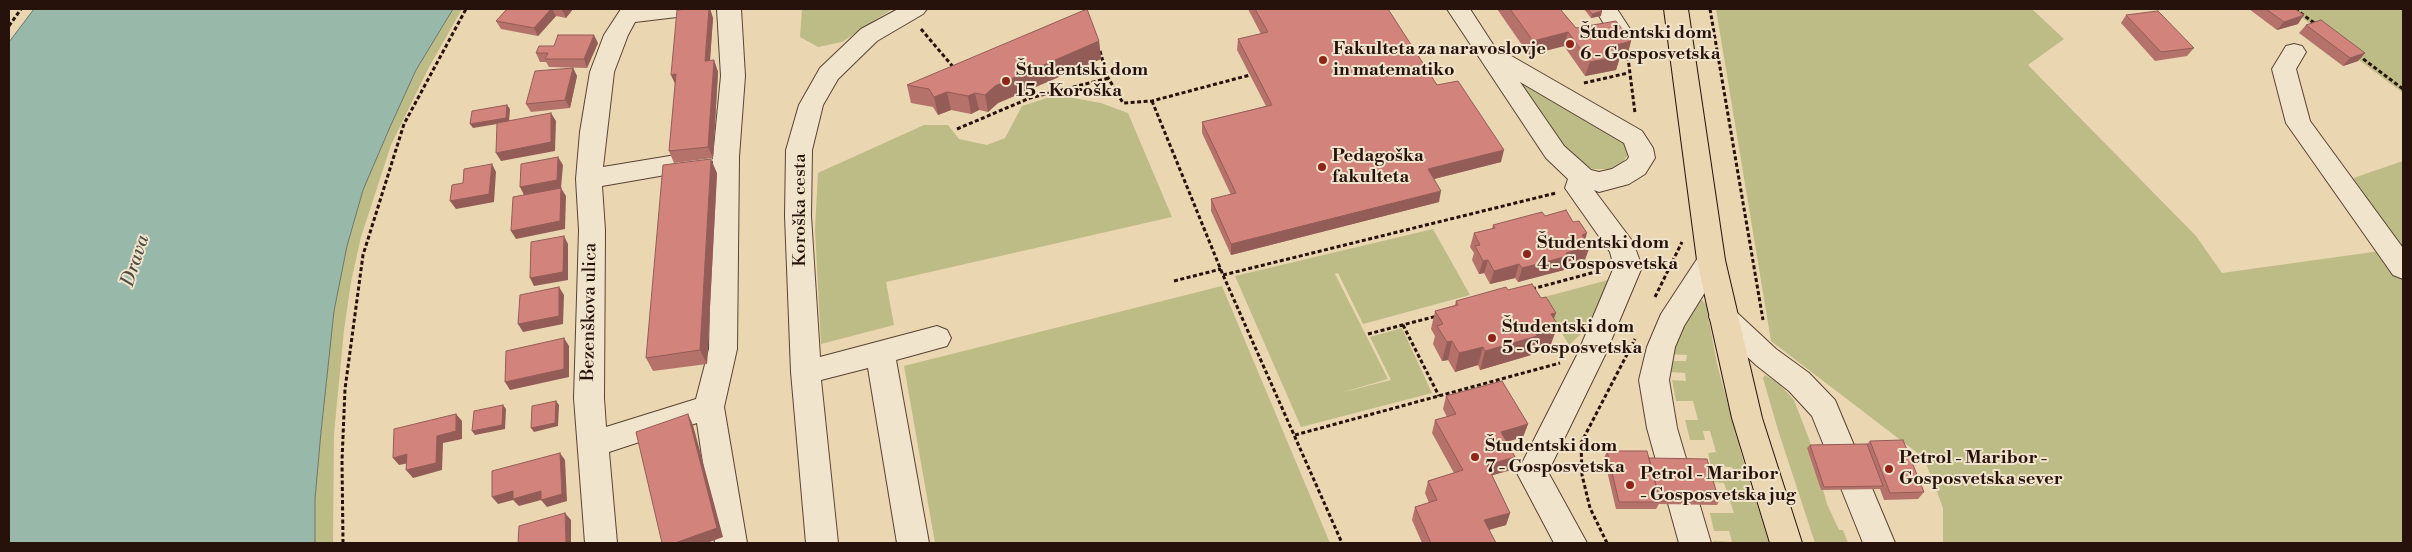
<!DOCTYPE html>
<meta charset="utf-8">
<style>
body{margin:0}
#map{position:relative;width:2412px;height:552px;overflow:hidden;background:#ead6b1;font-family:"Libre Bodoni",serif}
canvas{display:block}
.frame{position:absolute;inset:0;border:10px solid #27120b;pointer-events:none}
</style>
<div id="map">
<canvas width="2412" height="552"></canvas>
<div class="frame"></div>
</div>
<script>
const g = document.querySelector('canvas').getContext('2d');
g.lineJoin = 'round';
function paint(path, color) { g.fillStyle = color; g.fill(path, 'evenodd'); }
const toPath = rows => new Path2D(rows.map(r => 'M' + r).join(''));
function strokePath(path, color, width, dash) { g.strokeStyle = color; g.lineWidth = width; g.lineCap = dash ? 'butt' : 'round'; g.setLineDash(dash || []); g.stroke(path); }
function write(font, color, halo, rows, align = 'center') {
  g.font = font + ' "Libre Bodoni",serif'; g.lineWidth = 4; g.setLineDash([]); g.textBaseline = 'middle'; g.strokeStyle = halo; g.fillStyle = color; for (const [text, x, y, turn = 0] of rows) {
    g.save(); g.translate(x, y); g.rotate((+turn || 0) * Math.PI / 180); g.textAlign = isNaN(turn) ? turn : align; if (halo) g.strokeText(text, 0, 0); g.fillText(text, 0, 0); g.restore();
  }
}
const green = toPath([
 [453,9,462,9,428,69,391,145,361,237,351,282,344,330,334,434,333,543,315,543,315,499,321,432,334,311,347,246,363,190,390,127,416,70],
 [802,9,892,9,842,42,818,47,800,37],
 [1716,9,2032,9,2064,39,2028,65,2196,236,2222,273,2380,251,2333,185,2403,161,2403,543,1943,543,1943,508,1924,458,1771,341],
 [2290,9,2403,9,2403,93,2319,30],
 [1517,79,1622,140,1628,148,1627,156,1622,163,1612,169,1593,169,1579,164,1560,142],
 [1062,96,1101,103,1128,113,1172,217,886,282,894,325,821,344,815,230,818,173,924,125,948,125,959,139,987,145,1005,138,1022,106,1047,98],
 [1433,229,1470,295,1363,324,1338,273,1335,274,1388,379,1340,393,1391,380,1370,337,1402,328,1432,393,1301,427,1235,276],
 [1608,280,1593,323,1569,345,1541,298],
 [1222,286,1330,543,935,543,904,366],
 [1702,300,1706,305,1717,364,1741,453,1769,543,1714,543,1713,541,1732,542,1729,531,1714,531,1710,513,1734,513,1724,483,1712,482,1708,471,1724,471,1725,474,1733,474,1732,467,1711,466,1708,453,1716,452,1710,431,1703,431,1705,440,1690,440,1685,420,1698,420,1693,401,1676,401,1672,380,1686,381,1685,373,1670,372,1671,361,1686,361,1687,355,1667,354,1694,304],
 [1765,375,1779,384,1794,400,1809,439,1827,504,1839,530,1843,530,1848,543,1815,543,1778,430,1763,378]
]);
const water = toPath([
 [34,9,453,9,416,70,390,127,363,190,347,246,334,311,321,432,315,499,315,543,9,543,9,42,34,9]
]);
const path = toPath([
 [1710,9,1763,320],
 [2295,9,2317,25],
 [9,26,21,9],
 [921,29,954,68],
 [1627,50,1635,113],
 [1100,51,1107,76,1123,103,1152,101,1250,75],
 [2358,55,2403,89],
 [1584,83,1628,73],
 [1152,101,1223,275,1342,543],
 [957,129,1030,98,1109,78],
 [1223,275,1556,193],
 [1174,281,1221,269],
 [1532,289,1599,271],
 [1655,297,1682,242],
 [1403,325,1439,396],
 [1368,334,1437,316],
 [1295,435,1560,363],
 [343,543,342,461,345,389,363,255,404,124,466,9],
 [1607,543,1590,508,1582,475,1581,443,1635,339]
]);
const minor = toPath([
 [621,9,689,9,685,14,677,17,635,22,628,35,614,72,603,167,700,151,709,153,713,160,709,167,700,169,602,186,605,230,604,398,606,427,696,399,709,349,713,157,721,76,717,9,741,9,745,76,739,157,737,349,724,407,747,543,715,543,697,423,609,452,617,543,585,543,574,398,579,230,576,179,580,132,590,72,604,35,621,9],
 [898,9,927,9,923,14,877,41,838,79,823,105,812,150,811,216,820,357,937,326,947,330,951,338,947,346,896,360,929,543,897,543,868,368,821,380,838,543,806,543,791,372,785,216,786,150,799,105,820,68,861,29,898,9],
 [1447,9,1470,9,1494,46,1642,131,1653,148,1655,158,1645,174,1629,184,1599,192,1594,190,1633,242,1642,267,1605,355,1548,472,1587,543,1554,543,1517,473,1577,355,1614,267,1610,252,1565,188,1568,179,1546,158,1447,9],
 [1520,82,1624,143,1629,157,1627,160,1612,169,1599,172,1591,170,1564,146,1520,82],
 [1595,9,1617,9,1630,29,1626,34,1618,37,1610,34,1595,9],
 [2294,44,2302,46,2306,52,2296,69,2310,121,2403,248,2403,279,2393,275,2286,123,2272,69,2286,46,2294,44],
 [1711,250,1721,253,1725,260,1684,326,1675,347,1669,380,1677,428,1711,543,1679,543,1647,428,1639,380,1647,347,1661,314,1701,253,1711,250],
 [1723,306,1733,309,1776,349,1809,373,1835,400,1895,543,1863,543,1812,416,1789,391,1756,365,1713,325,1709,317,1713,309,1723,306]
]);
const major = toPath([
 [1664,9,1688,9,1725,260,1762,418,1802,543,1770,543,1732,418,1697,260,1664,9]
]);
const wall = toPath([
 [507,9,573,9,566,18,556,16,538,36,501,29,496,21],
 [690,9,710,9,713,18,710,61,714,60,718,72,713,158,674,163,669,151],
 [1248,9,1388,9,1437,85,1501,162,1434,179,1439,202,1231,255,1211,211,1211,199,1231,195,1202,133,1202,122,1266,106,1237,50,1238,39,1261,34],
 [1497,9,1560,9,1576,28,1631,41,1627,56,1620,57,1616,70,1585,76,1564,46,1529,55],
 [1584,9,1600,9,1601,16,1591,18],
 [2249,9,2295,9,2298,24,2277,30],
 [2126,15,2194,48,2187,56,2155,61,2121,23],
 [2306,25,2365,53,2358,61,2343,66,2299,33],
 [1099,41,1101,59,998,103,988,112,979,110,971,114,951,110,938,115,933,107,911,103,907,85],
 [598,43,587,68,549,67,546,62,540,62,536,53,554,46],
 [573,68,577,76,570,108,531,112,526,104],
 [717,173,707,364,653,371,646,358],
 [1545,216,1585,240,1585,260,1565,265,1564,270,1518,282,1515,278,1490,284,1484,273,1479,274,1472,260,1474,253,1470,247,1474,233,1492,229,1493,225],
 [1508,290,1554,319,1551,344,1533,349,1531,355,1480,370,1478,365,1455,372,1448,360,1442,361,1433,344,1435,336,1431,329,1435,311,1455,305,1456,301],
 [1446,396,1528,424,1523,437,1507,442,1515,457,1511,470,1492,475,1510,513,1506,525,1489,530,1496,543,1422,543,1412,520,1415,507,1429,503,1425,493,1428,481,1454,473,1432,433,1435,420,1447,417,1443,409],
 [1870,441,1924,492,1918,499,1884,500,1880,489,1821,490,1807,448,1810,445,1867,444],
 [1607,451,1649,458,1719,501,1717,505,1659,504,1656,509,1616,509,1604,458]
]);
const shadedWall = toPath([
 [551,9,552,9,556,16,538,36,534,28],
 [563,9,573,9,566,18,562,10],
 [709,9,710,9,713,18,709,73,705,61],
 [1602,11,1601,16,1591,18,1592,14],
 [2304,15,2298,24,2277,30,2284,22],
 [1568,32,1564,46,1529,55,1533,41],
 [594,35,598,43,587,68,584,59],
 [1099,41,1101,59,998,103,988,112,985,95,995,86],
 [1631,41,1627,56,1620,57,1616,70,1585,76,1590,62,1613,46],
 [2365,53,2358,61,2343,66,2350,58],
 [714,60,718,72,713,158,708,147],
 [573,68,577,76,570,108,565,100],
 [676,74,676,86,671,75],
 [947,92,951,110,938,115,934,97],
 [975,93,979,110,971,114,968,96],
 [507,105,510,109,509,122,473,128,470,124],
 [551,113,556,121,555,151,501,161,496,153],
 [1504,150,1501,162,1426,181,1428,169],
 [558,157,563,165,561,188,566,196,565,229,516,239,511,231,524,195,520,187],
 [711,159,717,173,707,364,700,350],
 [492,164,496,172,494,202,456,209,450,201],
 [1441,191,1439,202,1231,255,1231,244],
 [1587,233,1583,247,1582,235],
 [564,236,568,244,568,280,534,286,530,278],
 [1590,246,1585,260,1565,265,1564,270,1518,282,1522,268,1566,253],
 [1488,260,1484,273,1479,274,1483,261],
 [1519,264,1515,278,1490,284,1494,271],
 [559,287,564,295,563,324,523,332,518,324],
 [1556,313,1551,327,1558,325,1551,344,1533,349,1531,355,1480,370,1485,351,1535,332,1551,314],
 [564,338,569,346,569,377,510,390,505,382],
 [1452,341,1448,360,1442,361,1447,342],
 [1483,347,1478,365,1455,372,1459,353],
 [556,401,559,405,558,426,534,432,531,428],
 [503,405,506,409,505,429,475,435,472,431],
 [456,414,462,421,462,439,443,443,442,470,413,478,406,470],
 [688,414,693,425,723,537,707,543,675,543],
 [1528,424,1523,437,1497,444,1501,432],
 [560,453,565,460,567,501,547,507,541,500,519,506,513,500,498,504,492,497],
 [407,454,414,462,399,465,393,458],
 [1515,457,1511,470,1483,478,1487,465],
 [565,513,571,520,571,543,566,543],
 [1510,513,1506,525,1480,532,1484,520]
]);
const building = toPath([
 [507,9,551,9,534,28,496,21,507,9],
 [690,9,709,9,705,61,714,60,708,147,669,151,676,74,671,75,677,10,690,9],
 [1087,9,1099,41,995,86,985,95,975,93,968,96,947,92,934,97,929,89,907,85,1087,9],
 [1255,9,1388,9,1437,85,1458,81,1504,150,1428,169,1441,191,1231,244,1211,199,1236,193,1202,122,1272,105,1238,39,1268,32,1255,9],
 [1510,9,1560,9,1576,28,1616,21,1631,41,1613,46,1620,56,1590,62,1568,32,1533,41,1510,9],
 [1588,9,1600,9,1602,11,1592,14,1588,9],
 [2266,9,2295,9,2304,15,2284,22,2266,9],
 [2158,11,2194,48,2161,52,2126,15,2158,11],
 [2321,20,2365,53,2350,58,2306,25,2321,20],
 [558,35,594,35,584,59,545,59,548,53,536,53,539,46,554,46,558,35],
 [573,68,565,100,526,104,535,71,573,68],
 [507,105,506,118,470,124,472,111,507,105],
 [551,113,551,142,496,153,497,123,551,113],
 [558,157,557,180,520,187,521,164,558,157],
 [711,159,700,350,646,358,663,165,711,159],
 [492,164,489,194,450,201,452,185,463,183,464,169,492,164],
 [561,188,560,221,511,231,513,197,561,188],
 [1566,210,1573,222,1579,221,1587,233,1582,235,1590,246,1566,253,1568,256,1522,268,1519,264,1494,271,1488,260,1483,261,1475,246,1480,245,1474,233,1495,228,1493,225,1542,212,1545,216,1566,210],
 [564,236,563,272,530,278,531,242,564,236],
 [1532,284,1541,298,1546,297,1556,313,1551,314,1558,325,1535,332,1537,336,1485,351,1483,347,1459,353,1452,341,1447,342,1437,326,1443,324,1435,311,1458,305,1456,301,1506,287,1508,290,1532,284],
 [559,287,559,316,518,324,520,295,559,287],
 [564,338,564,369,505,382,506,351,564,338],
 [1502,381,1528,424,1501,432,1515,457,1487,465,1510,513,1484,520,1496,543,1431,543,1415,507,1437,500,1428,481,1463,470,1435,420,1456,414,1446,396,1502,381],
 [556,401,555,423,531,428,532,406,556,401],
 [503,405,502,425,472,431,474,411,503,405],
 [456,414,456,431,437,436,436,463,406,470,407,454,393,458,394,429,456,414],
 [688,414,717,528,675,543,662,543,636,432,688,414],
 [1903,440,1924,492,1890,493,1870,441,1903,440],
 [1867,444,1883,486,1824,487,1810,445,1867,444],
 [1607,451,1647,451,1660,502,1619,502,1607,451],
 [560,453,562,494,541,500,541,491,513,499,513,491,492,497,492,471,560,453],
 [1649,458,1707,459,1719,501,1660,501,1649,458],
 [565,513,566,543,518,543,519,526,565,513]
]);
const markers = [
 [1570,44,5,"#8f2418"],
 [1323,60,5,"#8f2418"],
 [1006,81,5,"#8f2418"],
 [1322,167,5,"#8f2418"],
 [1527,254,5,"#8f2418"],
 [1492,338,5,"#8f2418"],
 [1475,457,5,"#8f2418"],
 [1889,469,5,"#8f2418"],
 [1630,485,5,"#8f2418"]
];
const poiNames = [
 ["Študentski dom",1580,34],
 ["6 - Gosposvetska",1580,55],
 ["Fakulteta za naravoslovje",1333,50],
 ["in matematiko",1333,71],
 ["Študentski dom",1016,71],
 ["15 - Koroška",1016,92],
 ["Pedagoška",1332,157],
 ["fakulteta",1332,178],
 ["Študentski dom",1537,244],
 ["4 - Gosposvetska",1537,265],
 ["Študentski dom",1502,328],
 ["5 - Gosposvetska",1502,349],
 ["Študentski dom",1485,447],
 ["7 - Gosposvetska",1485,468],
 ["Petrol - Maribor -",1899,459],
 ["Gosposvetska sever",1899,480],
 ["Petrol - Maribor",1640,475],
 ["- Gosposvetska jug",1640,496]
];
const streetNames = [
 ["Koroška cesta",801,210,-90],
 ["Bezenškova ulica",590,312,-89]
];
const waterNames = [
 ["Drava",136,261,-72]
];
paint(green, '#bdbc87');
paint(water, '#98b9aa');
strokePath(water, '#6b766a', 1);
strokePath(minor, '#584334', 2);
strokePath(major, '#27120b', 2);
strokePath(path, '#27120b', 3, [4, 2.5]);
paint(minor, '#f1e4cc');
paint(major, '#ead6b1');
paint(wall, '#b5726b');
paint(shadedWall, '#935c57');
paint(building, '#d2847c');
strokePath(building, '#935c57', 1);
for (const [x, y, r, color] of markers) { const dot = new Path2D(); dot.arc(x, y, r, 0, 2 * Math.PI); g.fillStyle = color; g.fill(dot); strokePath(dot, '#f1e4cc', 2); }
write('bold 18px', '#27120b', '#f1e4cc', poiNames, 'left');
write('18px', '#27120b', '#f1e4cc', streetNames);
write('italic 19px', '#4f4c43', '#f1e4cc', waterNames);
</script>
